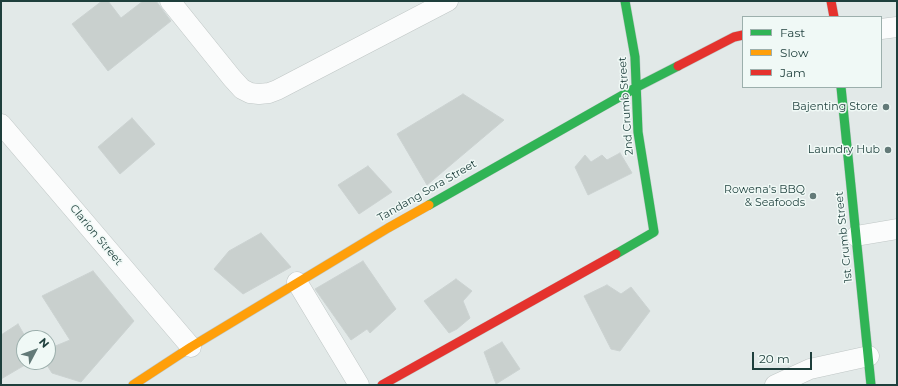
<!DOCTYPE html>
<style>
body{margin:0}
#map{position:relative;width:898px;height:386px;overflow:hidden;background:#e2e9e8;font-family:Montserrat,sans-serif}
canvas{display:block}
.frame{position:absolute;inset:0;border:2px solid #1e3f3c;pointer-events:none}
.legend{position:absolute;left:742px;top:16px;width:140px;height:72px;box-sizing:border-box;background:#f0f9f6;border:1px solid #9cafac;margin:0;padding:5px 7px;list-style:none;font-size:12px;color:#1e3f3c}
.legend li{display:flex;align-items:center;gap:8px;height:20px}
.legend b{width:20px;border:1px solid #9cafac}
.north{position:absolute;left:16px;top:330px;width:40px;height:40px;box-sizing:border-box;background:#f0f9f6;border:1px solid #9cafac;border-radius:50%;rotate:49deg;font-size:11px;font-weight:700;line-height:16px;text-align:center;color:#1e3f3c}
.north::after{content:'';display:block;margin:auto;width:14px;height:18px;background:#637a78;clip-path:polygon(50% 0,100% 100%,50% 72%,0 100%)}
.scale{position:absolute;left:752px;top:352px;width:60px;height:18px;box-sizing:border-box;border:2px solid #1e3f3c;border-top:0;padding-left:5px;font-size:12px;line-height:14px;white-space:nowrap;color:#1e3f3c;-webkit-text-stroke:3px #f0f9f6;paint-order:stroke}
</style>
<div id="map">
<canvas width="898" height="386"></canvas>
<div class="frame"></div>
<ul class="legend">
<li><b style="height:5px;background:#30b455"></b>Fast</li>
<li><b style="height:5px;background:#ff9f0a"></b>Slow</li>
<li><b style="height:5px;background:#e5322d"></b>Jam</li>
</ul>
<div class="north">N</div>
<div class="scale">20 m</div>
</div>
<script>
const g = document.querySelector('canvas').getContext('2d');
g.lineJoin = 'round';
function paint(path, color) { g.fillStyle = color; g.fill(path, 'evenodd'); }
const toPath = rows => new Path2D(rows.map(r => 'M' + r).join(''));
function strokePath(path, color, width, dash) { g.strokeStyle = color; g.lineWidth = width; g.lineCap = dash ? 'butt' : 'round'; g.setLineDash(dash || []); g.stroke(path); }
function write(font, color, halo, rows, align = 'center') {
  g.font = font + ' Montserrat,sans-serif'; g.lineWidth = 3; g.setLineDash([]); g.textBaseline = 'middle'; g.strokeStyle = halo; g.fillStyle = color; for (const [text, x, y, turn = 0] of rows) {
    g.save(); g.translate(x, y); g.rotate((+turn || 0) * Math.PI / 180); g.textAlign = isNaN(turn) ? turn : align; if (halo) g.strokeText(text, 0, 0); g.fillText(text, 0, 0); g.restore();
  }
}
const building = toPath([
 [102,1,108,1,121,18,143,1,156,1,171,21,108,71,72,24,102,1],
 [463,94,504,120,427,185,397,134,463,94],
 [132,118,155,144,120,174,98,147,132,118],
 [620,153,632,173,588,195,575,167,585,155,591,162,602,155,607,160,620,153],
 [368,166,392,192,359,214,338,185,368,166],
 [261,233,291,267,243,294,214,269,229,251,261,233],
 [363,261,396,309,370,333,367,329,351,340,315,289,363,261],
 [93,271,134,321,81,382,52,373,45,362,48,362,48,349,70,340,42,296,93,271],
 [456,279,472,291,463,301,470,318,457,329,449,333,424,301,456,279],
 [607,285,621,294,631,287,650,311,620,351,611,349,584,296,607,285],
 [18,324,26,338,24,338,24,362,30,362,1,379,1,335,18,324],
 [502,342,520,369,496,384,484,352,502,342]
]);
const street = toPath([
 [170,1,232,78,242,89,250,93,259,94,269,93,277,90,448,1],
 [881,29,897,27],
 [1,124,191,347],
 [856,236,897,229],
 [297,282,359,385],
 [775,385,810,369,869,356]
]);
const fast = toPath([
 [841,87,871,385],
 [429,205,637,87,678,66],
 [616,254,654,232,638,132,635,57,625,1]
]);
const slow = toPath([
 [133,385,191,347,388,228,429,205]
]);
const jam = toPath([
 [831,1,834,17],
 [678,66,734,37,743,35],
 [382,385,616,254]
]);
const markers = [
 [886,107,4,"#637a78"],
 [888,150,4,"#637a78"],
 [813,196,4,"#637a78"]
];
const streetNames = [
 ["2nd Crumb Street",626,106,-94],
 ["Tandang Sora Street",427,191,-30],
 ["Clarion Street",96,235,50],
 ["1st Crumb Street",844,237,-96]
];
const poiNames = [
 ["Bajenting Store",878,107],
 ["Laundry Hub",880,150],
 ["Rowena's BBQ",805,190],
 ["& Seafoods",805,203]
];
paint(building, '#c9d0ce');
strokePath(building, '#cbd2d1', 1);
strokePath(street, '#bfc6c5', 21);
strokePath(fast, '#bdc7c5', 10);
strokePath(slow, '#bdc7c5', 10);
strokePath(jam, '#bdc7c5', 10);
strokePath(street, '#fbfcfc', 20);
strokePath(fast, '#30b455', 9);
strokePath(slow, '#ff9f0a', 9);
strokePath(jam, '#e5322d', 9);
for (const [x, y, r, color] of markers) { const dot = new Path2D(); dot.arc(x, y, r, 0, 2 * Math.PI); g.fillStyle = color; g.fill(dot); strokePath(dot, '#f0f9f6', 1.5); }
write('11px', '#1e3f3c', '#f0f9f6', streetNames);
write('11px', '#1e3f3c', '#f0f9f6', poiNames, 'right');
</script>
